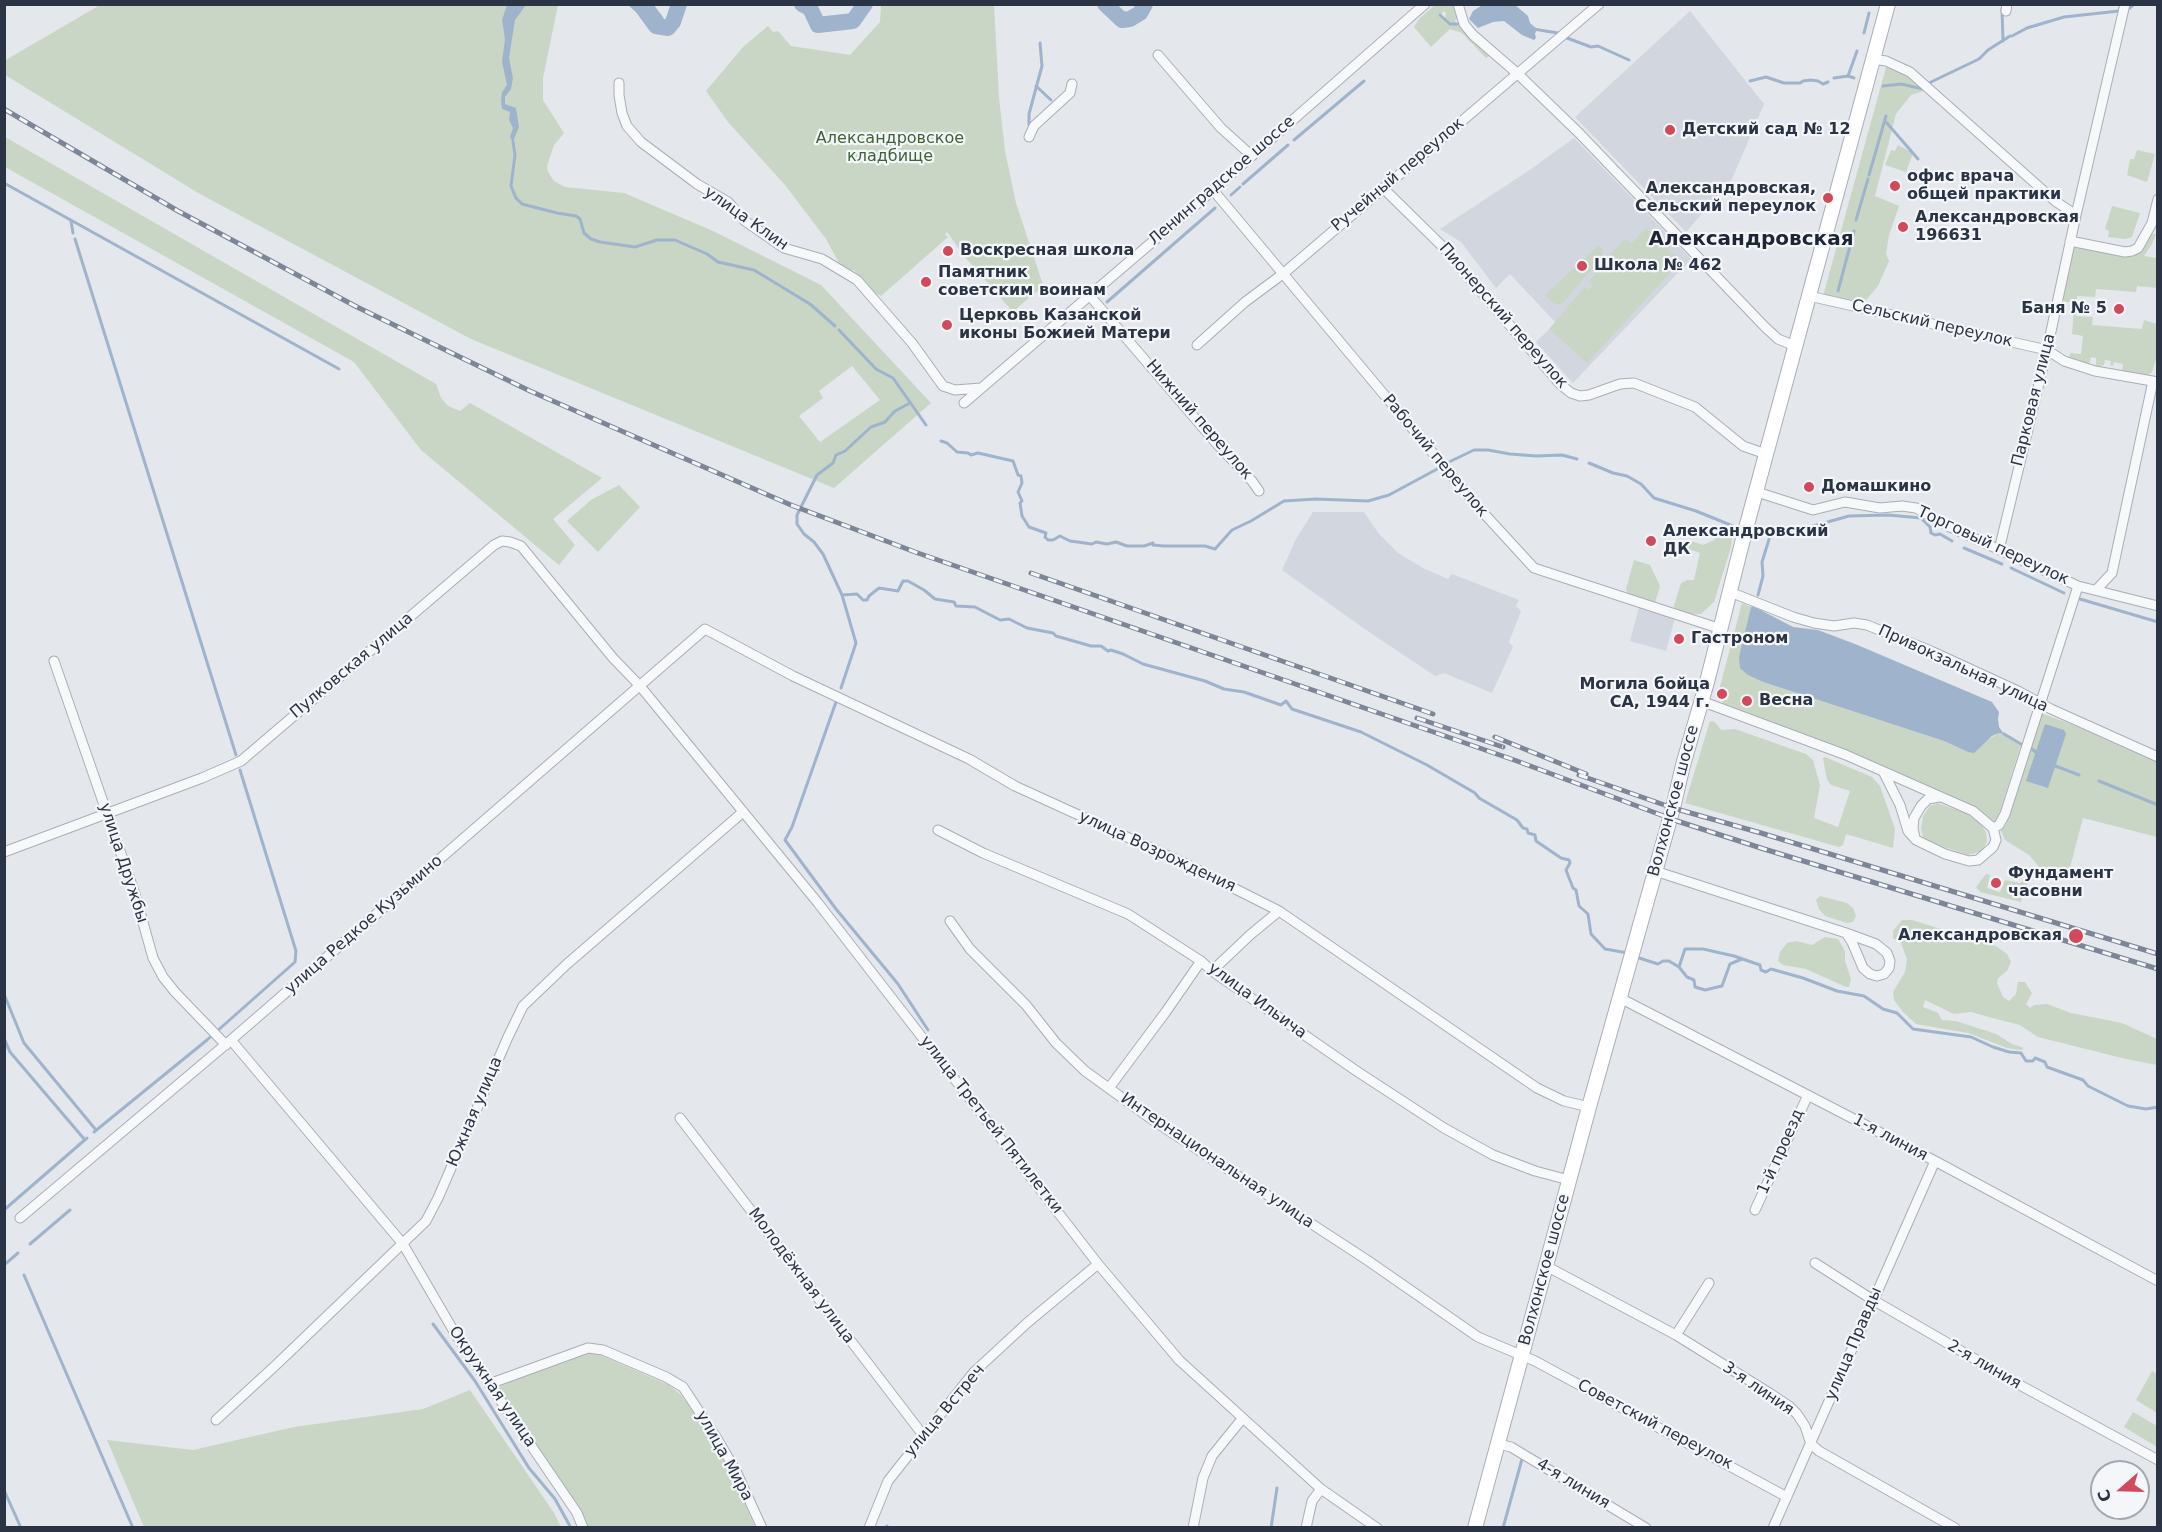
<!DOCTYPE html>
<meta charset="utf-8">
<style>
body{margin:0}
#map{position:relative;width:2162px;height:1532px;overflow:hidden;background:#e4e7ec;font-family:"DejaVu Sans",sans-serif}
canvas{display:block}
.frame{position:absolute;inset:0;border:6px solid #2b3445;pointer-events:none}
.north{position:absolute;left:2090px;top:1460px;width:60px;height:60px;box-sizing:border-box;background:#f4f6f9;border:2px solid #a4a8b1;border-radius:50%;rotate:250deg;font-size:16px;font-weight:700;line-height:24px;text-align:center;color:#2b3445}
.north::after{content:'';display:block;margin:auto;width:21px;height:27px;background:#d1495b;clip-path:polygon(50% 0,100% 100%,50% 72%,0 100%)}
</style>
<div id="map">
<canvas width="2162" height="1532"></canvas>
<div class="frame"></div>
<div class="north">С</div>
</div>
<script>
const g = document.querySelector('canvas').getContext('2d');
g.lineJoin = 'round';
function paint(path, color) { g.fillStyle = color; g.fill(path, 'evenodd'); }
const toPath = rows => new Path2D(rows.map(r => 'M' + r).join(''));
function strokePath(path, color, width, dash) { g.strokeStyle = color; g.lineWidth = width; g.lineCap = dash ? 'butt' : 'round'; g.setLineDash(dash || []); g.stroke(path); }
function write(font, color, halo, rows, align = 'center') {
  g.font = font + ' "DejaVu Sans",sans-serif'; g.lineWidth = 4.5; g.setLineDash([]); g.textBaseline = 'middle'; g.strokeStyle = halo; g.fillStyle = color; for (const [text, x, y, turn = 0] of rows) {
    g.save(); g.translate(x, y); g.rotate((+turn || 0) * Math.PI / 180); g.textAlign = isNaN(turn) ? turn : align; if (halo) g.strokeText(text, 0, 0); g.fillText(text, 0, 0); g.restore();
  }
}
const built = toPath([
 [1690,11,1764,104,1732,179,1686,232,1575,117],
 [1574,138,1691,259,1573,383,1536,342,1556,323,1510,274,1496,288,1461,242,1440,229,1531,169],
 [1313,512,1364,512,1379,534,1398,553,1423,568,1448,579,1452,574,1519,600,1516,606,1521,611,1509,642,1513,647,1492,693,1444,673,1435,676,1369,632,1282,570,1296,539],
 [1639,607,1675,618,1666,651,1630,641]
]);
const green = toPath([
 [100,5,558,5,543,78,543,100,564,133,554,145,547,166,548,172,554,181,565,187,624,193,713,231,821,285,931,403,834,488,471,339,200,194,5,75,4,61],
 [852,366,880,400,820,442,799,416,823,398,819,391],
 [881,5,994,5,999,98,1005,151,1016,203,1044,288,1033,294,1013,312,964,256,947,232,945,234,948,237,881,296,873,292,854,270,848,270,839,263,826,239,785,185,728,122,706,91,743,47,768,26,773,32,778,31,791,46,850,55,880,22],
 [1435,5,1452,5,1459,18,1455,20,1456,23,1450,23,1445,18,1446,13,1444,11,1440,16,1450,25,1460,24,1491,55,1486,58,1462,33,1450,29,1431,47,1414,27,1420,18],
 [1887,64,1907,73,1926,90,1911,95,1896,114,1875,196,1899,206,1889,235,1886,254,1889,261,1878,286,1862,305,1823,296],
 [5,137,436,384,441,398,448,406,460,411,470,403,602,478,553,519,575,545,559,565,421,450,354,362,5,167],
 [1898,145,1913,153,1906,172,1885,165,1891,150,1895,151],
 [2137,150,2155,154,2147,182,2127,175,2130,159,2134,159],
 [2112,206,2140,213,2132,237,2125,239,2108,237,2109,231,2105,229],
 [1646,228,1681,261,1587,363,1549,329,1585,287,1589,290,1593,286,1589,281,1613,251,1626,239,1632,243],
 [2152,234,2156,234,2152,244,2144,256,2157,258,2157,288,2137,286,2136,292,2096,289,2095,297,2077,296,2077,301,2074,302,2065,302,2062,299,2072,248,2080,246,2127,255],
 [1599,245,1603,250,1602,257,1564,302,1559,305,1553,303,1545,295],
 [2074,308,2076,316,2093,317,2092,325,2142,329,2144,320,2157,324,2158,353,2152,372,2147,376,2122,372,2123,364,2114,362,2113,366,2110,365,2111,361,2105,360,2104,365,2099,367,2096,366,2096,358,2091,357,2090,362,2087,364,2069,359,2070,353,2081,354,2083,336,2072,334],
 [619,485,640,507,598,552,567,521,591,500],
 [1720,526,1731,529,1732,537,1731,547,1714,602,1701,614,1691,614,1673,609,1681,583,1687,580,1694,580,1700,553,1686,548,1688,540,1703,545,1714,540],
 [1634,560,1650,565,1660,586,1655,603,1628,594,1626,589],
 [1742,603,1751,607,1746,633,1748,675,1763,682,1944,741,1968,752,1999,733,2004,734,2021,744,1997,821,1995,822,1971,805,1854,754,1726,708,1718,694],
 [2041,713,2073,725,2157,762,2157,837,2083,818,2067,879,2041,869,2029,855,2005,840,2001,831,2006,825],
 [1710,721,1715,722,1721,730,1735,729,1806,754,1813,760,1820,785,1814,818,1838,827,1850,791,1831,785,1827,780,1823,758,1825,757,1872,777,1880,786,1895,829,1893,848,1846,834,1843,845,1839,847,1685,803],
 [1937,803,1966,813,1981,824,1986,832,1987,842,1982,851,1968,855,1929,842,1923,837,1921,829,1923,816,1930,806],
 [1986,874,1990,875,1987,888,2000,892,2005,880,2020,883,2028,878,2029,879,2021,902,1980,892,1976,887],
 [1820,896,1847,903,1853,908,1856,916,1853,922,1847,923,1825,916,1819,909,1816,900],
 [1902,920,1912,920,1996,946,2007,954,2011,962,2007,971,1998,978,1997,983,2003,997,2009,1001,2016,994,2018,982,2025,982,2032,993,2026,1004,2030,1008,2034,1005,2047,1004,2071,1013,2122,1023,2157,1039,2157,1065,2126,1059,2038,1037,2020,1025,2000,1020,1971,1012,1954,1014,1925,1000,1923,1007,1938,1013,1942,1020,1956,1021,1996,1034,2012,1044,2024,1048,2021,1050,2007,1048,1968,1033,1916,1024,1903,1012,1894,1000,1893,992,1905,972,1907,959,1901,943,1893,938,1893,931],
 [1825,937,1838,939,1845,951,1845,961,1851,979,1849,987,1846,987,1806,969,1783,965,1778,961,1780,952,1787,943,1796,941,1812,945],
 [591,1353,600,1355,669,1385,681,1395,696,1414,729,1467,755,1527,587,1527,498,1390,499,1386,569,1357],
 [2152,1371,2157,1374,2157,1413,2136,1400],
 [470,1390,554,1513,561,1527,144,1527,107,1440,193,1450,294,1427,423,1409],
 [2133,1412,2157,1426,2157,1447,2124,1427]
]);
const water = toPath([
 [1484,4,1515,5,1528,16,1530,23,1537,29,1535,34,1536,38,1534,40,1522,35,1504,21,1493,22,1478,28,1469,19,1473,11],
 [507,5,526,5,515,20,509,58,513,78,511,89,505,97,505,104,516,108,519,127,514,139,514,145,510,137,513,128,509,120,510,112,502,109,501,101,502,92,507,85,502,62,505,39,502,20],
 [628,5,654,5,663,17,668,28,657,31],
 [1753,606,1793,627,1818,630,1855,644,1992,702,1999,712,1998,719,1999,727,2004,734,1999,733,1992,736,1974,753,1968,752,1944,741,1763,682,1748,675,1740,668,1739,657,1751,607],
 [2045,724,2064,730,2066,734,2048,788,2026,781]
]);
const stream = toPath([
 [2130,8,2134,4],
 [2002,9,2003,41],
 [1440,15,1450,24,1457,24],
 [1533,29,1558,33],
 [1864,33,1869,13],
 [2012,36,2027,28,2064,17,2119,11],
 [1567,38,1591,47,1598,46,1629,60],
 [1848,76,1857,51],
 [1834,78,1848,76,1854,78],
 [1750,81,1766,77,1784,83,1800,83,1803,81,1811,80,1818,81,1823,84,1828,82],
 [1036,86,1051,100],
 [1883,86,1901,84,1923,89,1931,82,1979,59,1988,50,2010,36],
 [1886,122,1918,159],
 [1029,125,1029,114,1042,66,1040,43],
 [1294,140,1364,81],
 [513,142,515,155,511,186,516,198,522,204,557,213,576,216,580,219,584,233,591,239,600,242,635,247,657,240,675,240,707,254,718,262,754,270,810,304,835,326],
 [1869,175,1886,116],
 [4,183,339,369],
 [1243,184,1288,145],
 [1231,195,1240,187],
 [1856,220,1868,179],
 [71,221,73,233],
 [75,239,236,755],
 [1838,291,1854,231],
 [1107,302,1215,208],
 [839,330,876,369,893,378,926,425],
 [910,403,895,411,885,422,871,427,845,451,836,455,833,463,817,475,797,515,797,524,804,534,814,542,823,554,842,595,857,594,863,600,867,600,869,596,879,588,898,591,903,581,908,581,924,590,935,599,954,602,956,606,975,607,1000,620,1009,619,1027,628,1053,633,1056,636,1091,646,1101,646,1108,651,1111,650,1123,654,1143,664,1205,681,1224,689,1244,692,1281,705,1286,701,1292,709,1361,732,1427,765,1475,793,1479,798,1517,820,1523,828,1527,829,1528,833,1535,835,1536,841,1561,858,1569,860,1570,863,1566,870,1573,888,1576,890,1579,906,1588,914,1591,934,1605,949,1628,953],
 [941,441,947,443,957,452,968,453,971,455,978,453,1013,461,1018,475,1021,476,1022,483,1018,492,1022,501,1020,503,1022,516,1029,527,1046,533,1045,537,1048,540,1053,540,1060,536,1070,541,1092,544,1096,542,1107,544,1116,542,1127,546,1144,546,1153,543,1153,545,1164,546,1205,546,1215,549,1232,530,1251,521,1284,501,1316,499,1368,501,1389,495,1439,468],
 [1449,462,1474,450,1488,450,1510,454,1536,456,1562,455,1577,459],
 [1589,463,1613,473,1627,476,1641,484,1654,498,1696,511,1733,526],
 [1757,532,1771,533,1799,530,1849,516,1888,515,1921,518,1930,527,1931,533,1935,535,1940,534,1952,541],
 [1964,548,2002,564],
 [2011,568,2064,593],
 [1758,595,1763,576,1762,562,1771,533],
 [2080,599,2158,622],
 [841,688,856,643,842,595],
 [836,702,792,827,785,840,836,909,898,984,928,1030],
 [2004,734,2021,744],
 [2032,749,2038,754],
 [2053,765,2079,775],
 [2099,781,2158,805],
 [1636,957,1658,964,1663,961,1669,961,1679,967,1685,949,1703,949,1734,956,1760,965,1761,970,1766,972,1771,969,1803,978,1837,991,1864,996,1883,1009,1897,1013,1913,1029,1971,1037,1993,1047,2009,1052,2021,1053,2026,1061,2033,1061,2035,1058,2045,1062,2047,1067,2083,1080,2088,1086,2128,1106,2146,1109,2158,1107],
 [1679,967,1687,977,1694,980,1695,987,1705,990,1722,986,1730,964,1742,959],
 [4,994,24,1043,96,1130],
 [4,1038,10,1052,85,1140],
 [94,1132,207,1040,295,962,296,951,240,770],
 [4,1210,87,1138],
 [30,1244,70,1210],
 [4,1265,18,1253],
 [24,1275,133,1528],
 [433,1324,475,1381,529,1468,555,1499,571,1528],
 [4,1490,21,1528],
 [887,1528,887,1526],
 [1271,1528,1277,1488],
 [1503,1528,1522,1459]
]);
const river = toPath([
 [640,4,656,26,668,28,673,22,679,4],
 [802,4,810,8,818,25,853,21,865,4],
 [1105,4,1122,20,1130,19,1140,13,1145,4]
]);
const minor = toPath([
 [1458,4,1464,24,1473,35,1518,74,1579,133,1765,327,1778,339,1795,346],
 [2006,11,2007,4],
 [1158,55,1221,128,1252,156],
 [1873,59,1886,61,1910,72,2055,201,2076,215],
 [619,83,619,95,622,113,627,126,641,142,697,184,728,202,745,221,784,248,822,259,857,280,912,343,943,386,955,390,981,388],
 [1029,137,1034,126,1070,93,1072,84],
 [1383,188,1442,246,1560,384,1571,393,1580,396,1589,395,1620,384,1634,383,1695,407,1743,446,1766,454],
 [1213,190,1478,507,1534,568,1721,629],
 [2070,241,2125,252,2132,251,2138,248,2152,223,2158,199],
 [1090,296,1217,444,1252,481,1259,491],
 [1809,296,2047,350,2064,361,2095,371,2158,382],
 [1197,345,1245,302,1284,273,1599,4],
 [964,403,1213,190,1425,4],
 [1757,492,1813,510,1845,502,1880,508,1902,506,1916,508,1950,527,2078,586,2158,606],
 [1999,550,2047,350,2076,215,2125,4],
 [2097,589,2112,573,2153,381],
 [1730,592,1793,617,1814,623,1834,626,1854,623,1867,625,1931,651,2018,691,2051,709,2158,757],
 [54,661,135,894,153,958,163,977,175,992,226,1045],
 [1701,701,1846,755,1973,811,1993,828,1996,840,1993,847,1978,860,1969,861,1945,854,1916,840,1908,831,1900,805,1884,773],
 [1993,828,1999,825,2005,814,2078,586],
 [938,830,983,853,1128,914,1201,961,1212,971,1358,1072,1444,1128,1493,1155,1535,1171,1569,1180],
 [1915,838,1913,828,1914,818,1921,806,1928,799,1939,797],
 [4,852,202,778,241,761,494,545,502,541,510,542,521,546,613,658,640,686,818,903,1098,1264,1179,1360,1321,1489,1377,1528],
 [1655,871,1846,933,1876,944,1887,953,1890,961,1889,968,1884,974,1877,976,1870,974,1863,968,1852,942,1846,933],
 [950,921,970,949,1026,1005,1056,1043,1085,1071,1157,1123,1367,1260,1478,1337,1535,1361,1787,1497],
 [1212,971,1250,935,1279,911],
 [1620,998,1935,1161,2158,1281],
 [231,1040,403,1244,456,1335,577,1513,583,1528],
 [1109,1088,1165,1013,1201,961],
 [680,1118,923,1435],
 [1755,1210,1808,1095],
 [20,1218,231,1040,705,629,793,676,969,759,1015,786,1186,864,1279,911,1537,1088,1564,1101,1589,1107],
 [1815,1263,1873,1300,2018,1384,2158,1460],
 [1546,1266,1676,1335,1771,1394,1789,1406,1797,1414,1805,1426,1811,1444,1819,1451,1955,1528],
 [1676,1335,1709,1283],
 [489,1384,588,1348,603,1350,666,1377,683,1387,716,1437,736,1471,762,1528],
 [216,1420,277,1364,426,1221,438,1198,508,1037,523,1006,567,964,743,812],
 [1498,1444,1511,1447,1646,1528],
 [869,1528,888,1481,974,1372,1027,1323,1098,1264],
 [1193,1528,1203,1478,1212,1456,1242,1419],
 [1306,1528,1312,1501,1321,1489],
 [1773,1528,1935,1161]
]);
const secondary = toPath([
 [1475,1528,1589,1107,1673,808,1683,765,1707,682,1742,543,1888,4]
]);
const rail = toPath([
 [4,109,178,211,357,307,530,391,791,505,915,552,1517,761,1677,821,1764,849,2158,969],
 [1031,573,1433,714],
 [1417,718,1503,747],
 [1495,737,1586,774],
 [1579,775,1673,808,1761,833,2158,954]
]);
const markers = [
 [1670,130,6,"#d1495b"],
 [1895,186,6,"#d1495b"],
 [1828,198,6,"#d1495b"],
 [1903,227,6,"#d1495b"],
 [948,251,6,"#d1495b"],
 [1582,266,6,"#d1495b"],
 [926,282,6,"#d1495b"],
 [2119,309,6,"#d1495b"],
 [947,325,6,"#d1495b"],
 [1809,487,6,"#d1495b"],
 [1651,541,6,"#d1495b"],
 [1679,639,6,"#d1495b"],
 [1722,694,6,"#d1495b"],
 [1747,701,6,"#d1495b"],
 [1996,883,6,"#d1495b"],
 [2076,936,8,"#d1495b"]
];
const poiNames = [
 ["Детский сад № 12",1682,130],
 ["офис врача",1907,177],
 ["общей практики",1907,195],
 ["Александровская,",1816,189,"right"],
 ["Сельский переулок",1816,207,"right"],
 ["Александровская",1915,218],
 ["196631",1915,236],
 ["Воскресная школа",960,251],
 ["Школа № 462",1594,266],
 ["Памятник",938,273],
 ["советским воинам",938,291],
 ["Баня № 5",2107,309,"right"],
 ["Церковь Казанской",959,316],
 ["иконы Божией Матери",959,334],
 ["Домашкино",1821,487],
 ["Александровский",1663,532],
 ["ДК",1663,550],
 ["Гастроном",1691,639],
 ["Могила бойца",1710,685,"right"],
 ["СА, 1944 г.",1710,703,"right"],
 ["Весна",1759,701],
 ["Фундамент",2008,874],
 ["часовни",2008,892],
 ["Александровская",2062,936,"right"]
];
const parkNames = [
 ["Александровское",890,139],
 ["кладбище",890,157]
];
const streetNames = [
 ["Ручейный переулок",1398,175,-40],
 ["Ленинградское шоссе",1222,181,-41],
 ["улица Клин",746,219,35],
 ["Пионерский переулок",1503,316,49],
 ["Сельский переулок",1932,324,13],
 ["Парковая улица",2034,400,-76],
 ["Нижний переулок",1199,420,49],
 ["Рабочий переулок",1435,456,50],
 ["Торговый переулок",1993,546,25],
 ["Пулковская улица",352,666,-40],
 ["Привокзальная улица",1963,669,25],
 ["Волхонское шоссе",1674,801,-75],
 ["улица Возрождения",1157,852,25],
 ["улица Дружбы",123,863,72],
 ["улица Редкое Кузьмино",364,925,-41],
 ["улица Ильича",1257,1001,36],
 ["Южная улица",475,1112,-67],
 ["улица Третьей Пятилетки",991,1125,52],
 ["1-я линия",1890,1138,28],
 ["1-й проезд",1781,1152,-66],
 ["Интернациональная улица",1217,1161,34],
 ["Волхонское шоссе",1545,1270,-75],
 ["Молодёжная улица",801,1276,53],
 ["улица Правды",1854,1344,-67],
 ["2-я линия",1984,1365,30],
 ["Окружная улица",492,1387,56],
 ["3-я линия",1758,1389,34],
 ["улица Встреч",945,1411,-50],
 ["Советский переулок",1655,1425,28],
 ["улица Мира",724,1456,61],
 ["4-я линия",1573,1484,31]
];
const quarterNames = [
 ["Александровская",1751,240]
];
paint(built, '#d2d6de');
paint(green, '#c9d6c5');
paint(water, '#9fb4cc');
strokePath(stream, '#9fb4cc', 3);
strokePath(river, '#9fb4cc', 16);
strokePath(minor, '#a9aeb7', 11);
strokePath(secondary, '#a9aeb7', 16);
strokePath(minor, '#f7f8fa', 9);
strokePath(secondary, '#fff', 14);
strokePath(rail, '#7d8696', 5);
strokePath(rail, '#f4f6f9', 3, [9]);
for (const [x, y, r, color] of markers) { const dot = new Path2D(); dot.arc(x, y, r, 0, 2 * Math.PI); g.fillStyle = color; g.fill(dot); strokePath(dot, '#f4f6f9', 2); }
write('bold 16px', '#2b3445', '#f4f6f9', poiNames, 'left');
write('16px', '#3f6138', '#f4f6f9', parkNames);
write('16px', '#2b3445', '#f4f6f9', streetNames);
write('bold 20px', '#1d2536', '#f4f6f9', quarterNames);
</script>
